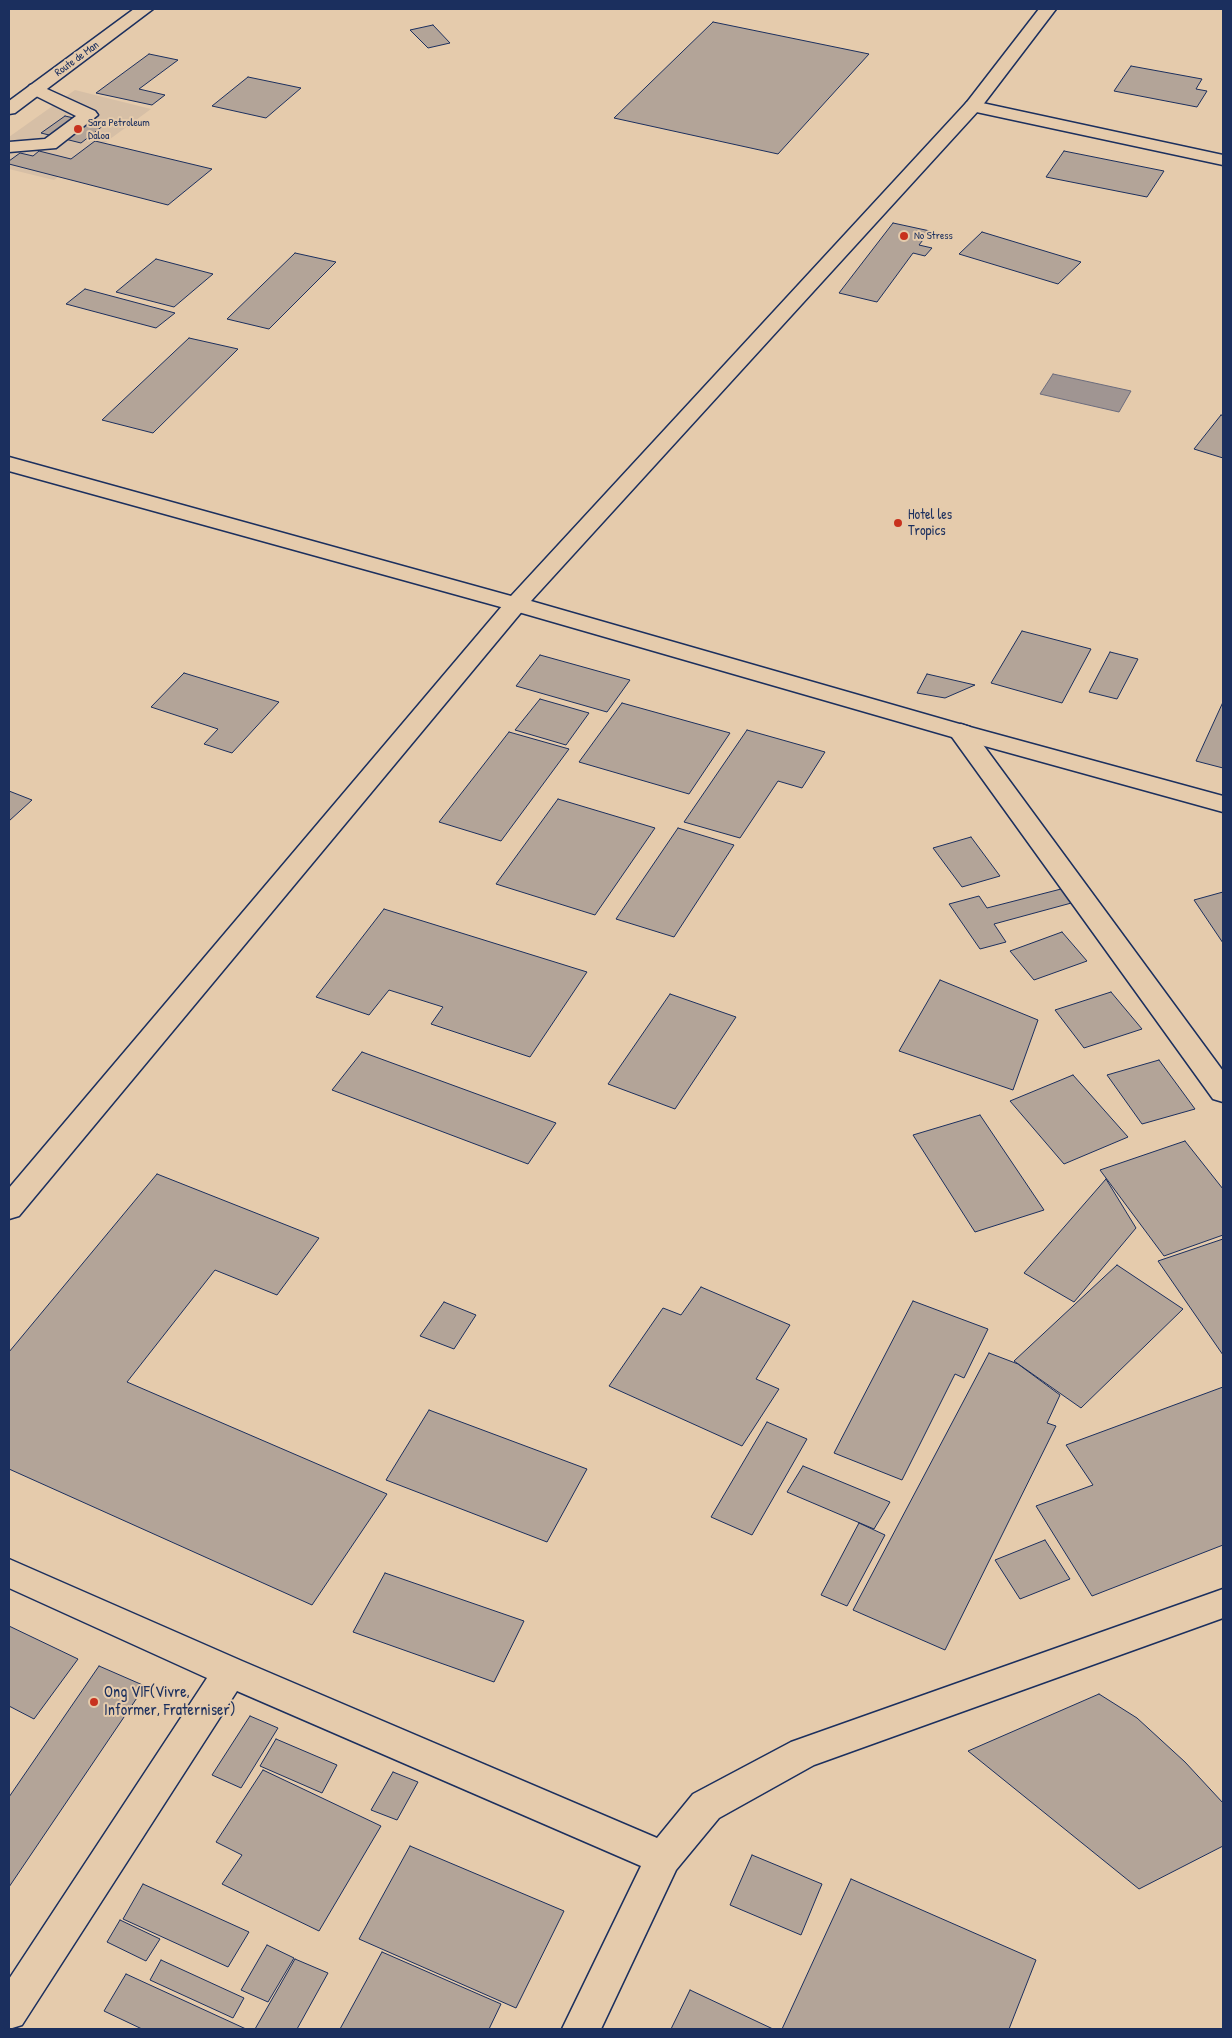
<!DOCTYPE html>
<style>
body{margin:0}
#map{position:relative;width:1232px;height:2038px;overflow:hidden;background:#e5cbac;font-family:"Patrick Hand",sans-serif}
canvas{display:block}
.frame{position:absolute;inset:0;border:10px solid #1b2f5e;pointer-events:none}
</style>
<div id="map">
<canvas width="1232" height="2038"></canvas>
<div class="frame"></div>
</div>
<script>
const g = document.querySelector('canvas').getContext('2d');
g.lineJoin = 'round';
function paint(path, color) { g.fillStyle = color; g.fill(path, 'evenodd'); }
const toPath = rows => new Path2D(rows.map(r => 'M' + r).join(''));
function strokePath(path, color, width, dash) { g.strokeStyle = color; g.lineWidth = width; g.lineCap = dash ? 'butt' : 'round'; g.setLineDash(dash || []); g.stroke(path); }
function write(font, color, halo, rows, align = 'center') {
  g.font = font + ' "Patrick Hand",sans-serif'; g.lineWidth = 4; g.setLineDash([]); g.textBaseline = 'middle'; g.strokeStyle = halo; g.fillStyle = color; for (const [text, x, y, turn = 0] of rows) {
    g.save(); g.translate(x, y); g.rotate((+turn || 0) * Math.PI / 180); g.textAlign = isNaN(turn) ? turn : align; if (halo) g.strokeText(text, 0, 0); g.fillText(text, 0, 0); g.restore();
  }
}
const built = toPath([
 [75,90,151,109,54,180,9,169,9,137]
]);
const water = toPath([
 [1053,374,1131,391,1119,412,1040,394,1053,374]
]);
const building = toPath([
 [713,22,869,54,778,154,614,118,713,22],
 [433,25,450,43,428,48,410,30,433,25],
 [149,54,178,60,139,89,165,95,152,105,96,93,149,54],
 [1131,66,1202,79,1196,89,1207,91,1197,107,1114,91,1131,66],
 [248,77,301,88,266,118,212,106,248,77],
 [65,116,104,125,81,143,41,133,65,116],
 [95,141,212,169,168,205,9,164,9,161,20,153,33,156,39,151,71,159,95,141],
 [1064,151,1164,171,1147,197,1046,177,1064,151],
 [893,223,930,231,919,245,932,248,925,256,913,253,877,302,839,293,893,223],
 [982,232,1081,262,1058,284,959,254,982,232],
 [295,253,336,262,269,329,227,319,295,253],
 [156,259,213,274,174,307,116,292,156,259],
 [85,289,175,313,156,328,66,304,85,289],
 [189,338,238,349,153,433,102,420,189,338],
 [1221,415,1223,416,1223,458,1194,449,1221,415],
 [1022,631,1091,649,1062,703,991,683,1022,631],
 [1110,652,1138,659,1117,699,1089,692,1110,652],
 [540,655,630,680,607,712,516,686,540,655],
 [184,673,279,702,232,753,204,744,218,729,151,707,184,673],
 [927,674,975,685,945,698,917,693,927,674],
 [540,699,589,713,566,745,515,730,540,699],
 [1223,702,1223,768,1196,761,1223,702],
 [622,703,730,733,689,794,579,762,622,703],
 [747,730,825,752,802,788,778,781,740,838,684,822,747,730],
 [509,732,569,749,501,841,439,822,509,732],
 [9,791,32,800,9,821,9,791],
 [558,799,655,828,595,915,496,884,558,799],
 [678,828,734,845,674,937,616,919,678,828],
 [971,837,1000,876,962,887,933,848,971,837],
 [1065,888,1075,902,994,924,1006,942,980,949,949,904,979,896,987,908,1065,888],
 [1223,892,1223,943,1194,900,1223,892],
 [384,909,587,972,530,1057,431,1024,443,1007,389,990,369,1015,316,997,384,909],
 [1062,932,1087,961,1034,980,1010,951,1062,932],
 [940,980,1038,1020,1013,1090,899,1051,940,980],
 [1111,992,1142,1029,1084,1048,1055,1010,1111,992],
 [670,994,736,1017,675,1109,608,1084,670,994],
 [362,1052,556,1123,528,1164,332,1090,362,1052],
 [1159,1060,1195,1109,1142,1124,1107,1075,1159,1060],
 [1073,1075,1128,1137,1064,1164,1010,1101,1073,1075],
 [980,1115,1044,1210,975,1232,913,1135,980,1115],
 [1185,1141,1223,1189,1223,1235,1164,1256,1100,1170,1185,1141],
 [157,1174,319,1238,277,1295,215,1270,127,1382,387,1494,312,1605,9,1469,9,1352,157,1174],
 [1106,1179,1136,1228,1074,1302,1024,1273,1106,1179],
 [1223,1239,1223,1355,1158,1261,1223,1239],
 [1117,1265,1183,1309,1081,1408,1014,1361,1117,1265],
 [701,1287,790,1325,756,1379,779,1389,742,1446,609,1386,663,1308,681,1315,701,1287],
 [913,1301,988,1329,964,1378,955,1374,902,1480,834,1453,913,1301],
 [444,1302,476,1315,454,1349,420,1336,444,1302],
 [989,1353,1018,1364,1060,1395,1047,1423,1056,1426,945,1650,853,1610,989,1353],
 [1223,1387,1223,1545,1092,1596,1036,1506,1093,1485,1066,1445,1223,1387],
 [429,1410,587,1469,547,1542,386,1480,429,1410],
 [767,1422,807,1439,752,1535,711,1517,767,1422],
 [803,1466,890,1502,874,1529,787,1492,803,1466],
 [859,1523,885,1535,847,1606,821,1595,859,1523],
 [1045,1540,1070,1579,1020,1599,995,1560,1045,1540],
 [385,1573,524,1621,494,1682,353,1632,385,1573],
 [9,1626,78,1659,34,1719,9,1706,9,1626],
 [99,1666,145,1686,9,1887,9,1797,99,1666],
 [1099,1694,1137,1718,1185,1762,1223,1803,1223,1846,1139,1889,968,1751,1099,1694],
 [250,1716,278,1728,241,1788,212,1775,250,1716],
 [276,1739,337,1765,322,1793,260,1766,276,1739],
 [263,1770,381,1826,319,1931,222,1884,242,1855,216,1842,263,1770],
 [393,1772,418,1782,397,1820,371,1810,393,1772],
 [410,1846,564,1911,516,2008,359,1939,410,1846],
 [752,1855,822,1884,801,1935,730,1905,752,1855],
 [851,1879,1036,1960,1009,2029,782,2029,851,1879],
 [143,1884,249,1932,228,1967,123,1919,143,1884],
 [120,1920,160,1939,146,1961,107,1942,120,1920],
 [267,1945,294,1958,268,2002,241,1990,267,1945],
 [382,1952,501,2004,489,2029,340,2029,382,1952],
 [295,1959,328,1973,297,2029,255,2029,295,1959],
 [161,1960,244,1998,233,2018,150,1980,161,1960],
 [126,1974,246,2029,142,2029,104,2011,126,1974],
 [690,1990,773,2029,671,2029,690,1990]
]);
const service = toPath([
 [36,84,95,111,98,115,56,148,9,152,9,142,45,139,76,116,30,93,27,89,30,85,36,84]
]);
const minor = toPath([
 [973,101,1223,155,1223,165,967,110,964,106,967,102,973,101],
 [516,597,524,599,528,604,524,609,19,1216,9,1219,9,1188,508,599,516,597],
 [961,724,970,727,1223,1071,1223,1102,1213,1099,952,737,949,732,952,727,961,724],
 [9,1559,242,1661,657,1838,693,1794,791,1742,1223,1589,1223,1618,814,1765,719,1818,676,1870,601,2029,562,2029,641,1866,237,1691,22,2025,9,2029,9,1979,207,1678,9,1588,9,1559]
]);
const tertiary = toPath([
 [1039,9,1056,9,979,110,531,601,970,727,1223,796,1223,812,952,737,508,609,9,471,9,457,511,596,967,102,1039,9]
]);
const trunk = toPath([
 [134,9,153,9,15,113,9,114,9,101,134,9]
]);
const markers = [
 [78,129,5,"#c8321e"],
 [904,236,5,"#c8321e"],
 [898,523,5,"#c8321e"],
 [94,1702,5,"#c8321e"]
];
const farStreetnames = [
 ["Route de Man",77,59,-36]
];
const farPoinames = [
 ["Sara Petroleum",88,123],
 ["Daloa",88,136],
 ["No Stress",914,236]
];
const poiNames = [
 ["Hotel les",908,515],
 ["Tropics",908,531]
];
const nearPoinames = [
 ["Ong VIF(Vivre,",104,1693],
 ["Informer, Fraterniser)",104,1711]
];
paint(built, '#d6bfa6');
paint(water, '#a09592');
strokePath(water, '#6b6c7d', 1);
paint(building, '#b3a498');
strokePath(building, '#1b2f5e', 1);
strokePath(service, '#1b2f5e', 3);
strokePath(minor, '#1b2f5e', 3);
strokePath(tertiary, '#1b2f5e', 3);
strokePath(trunk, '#1b2f5e', 3);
paint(service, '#e5cbac');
paint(minor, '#e5cbac');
paint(tertiary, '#e5cbac');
paint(trunk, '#e5cbac');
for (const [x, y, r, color] of markers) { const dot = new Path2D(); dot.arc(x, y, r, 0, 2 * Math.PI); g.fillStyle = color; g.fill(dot); strokePath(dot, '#e5cbac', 2); }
write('11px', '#1b2f5e', '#e5cbac', farStreetnames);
write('11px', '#1b2f5e', '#e5cbac', farPoinames, 'left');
write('14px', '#1b2f5e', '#e5cbac', poiNames, 'left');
write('16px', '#1b2f5e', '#e5cbac', nearPoinames, 'left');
</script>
